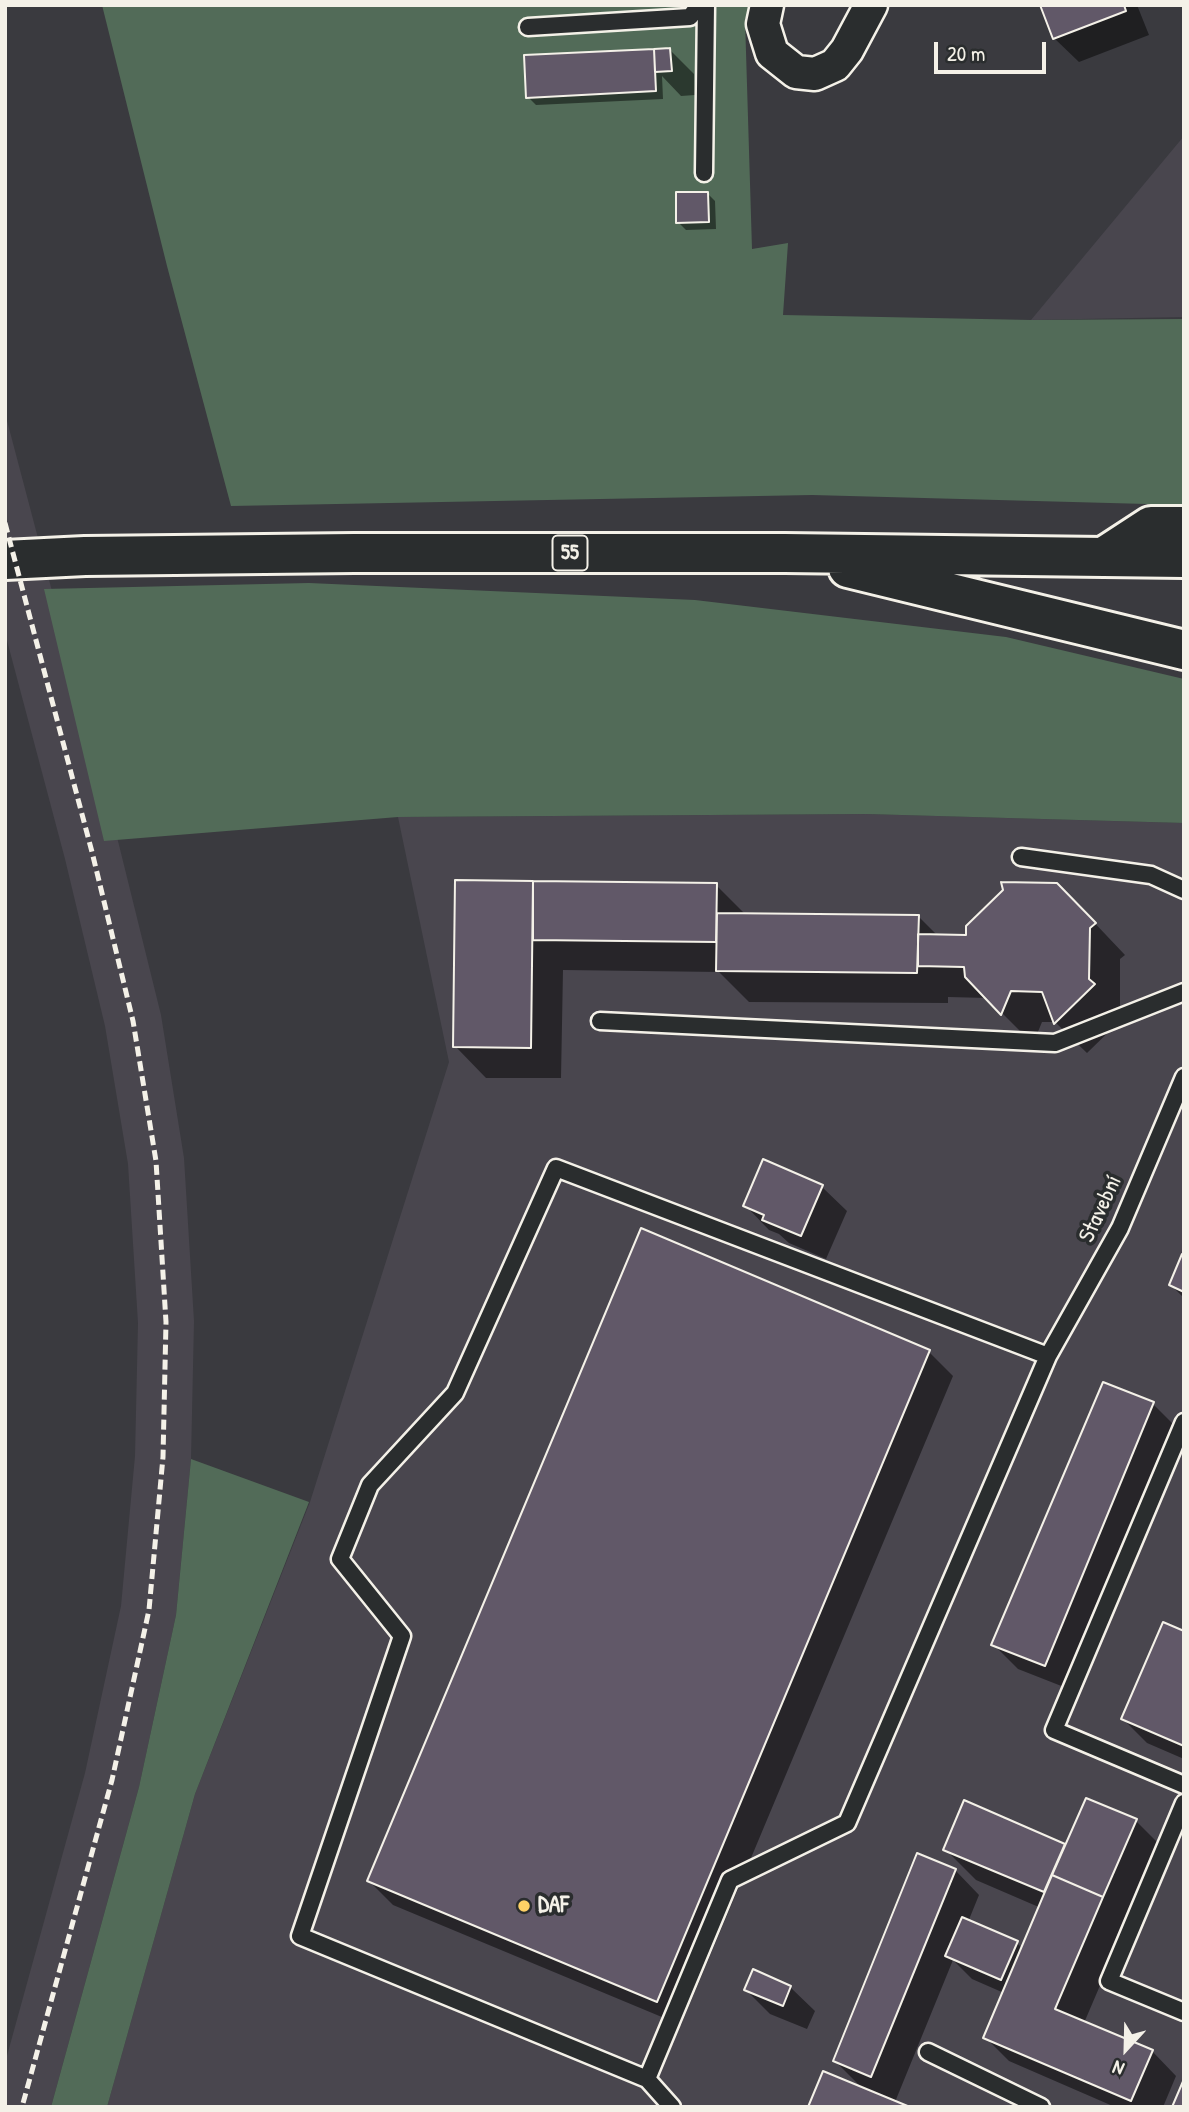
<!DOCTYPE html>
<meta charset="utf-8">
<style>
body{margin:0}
#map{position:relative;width:1189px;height:2112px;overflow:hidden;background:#3a3a3f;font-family:"Patrick Hand",sans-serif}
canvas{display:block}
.frame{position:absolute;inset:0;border:7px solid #f4f1e8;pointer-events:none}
.north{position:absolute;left:1091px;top:2014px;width:70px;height:70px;-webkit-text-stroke:5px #2a2d2e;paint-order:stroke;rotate:202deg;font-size:19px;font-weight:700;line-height:28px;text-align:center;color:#f4f1e8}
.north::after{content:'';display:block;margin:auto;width:24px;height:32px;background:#f4f1e8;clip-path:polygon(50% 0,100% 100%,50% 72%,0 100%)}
.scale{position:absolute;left:934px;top:42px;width:112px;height:32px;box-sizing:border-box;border:4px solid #f4f1e8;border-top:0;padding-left:9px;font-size:21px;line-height:24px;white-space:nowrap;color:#f4f1e8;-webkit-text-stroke:5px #2a2d2e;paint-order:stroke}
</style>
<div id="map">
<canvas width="1189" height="2112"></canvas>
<div class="frame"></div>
<div class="north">N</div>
<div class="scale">20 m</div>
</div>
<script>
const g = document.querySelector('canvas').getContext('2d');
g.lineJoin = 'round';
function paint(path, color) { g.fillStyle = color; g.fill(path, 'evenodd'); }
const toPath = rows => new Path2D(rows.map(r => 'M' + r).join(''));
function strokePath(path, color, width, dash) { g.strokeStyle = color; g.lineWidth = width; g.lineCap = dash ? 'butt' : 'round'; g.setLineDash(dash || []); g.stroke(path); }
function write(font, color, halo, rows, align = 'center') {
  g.font = font + ' "Patrick Hand",sans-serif'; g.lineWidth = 7; g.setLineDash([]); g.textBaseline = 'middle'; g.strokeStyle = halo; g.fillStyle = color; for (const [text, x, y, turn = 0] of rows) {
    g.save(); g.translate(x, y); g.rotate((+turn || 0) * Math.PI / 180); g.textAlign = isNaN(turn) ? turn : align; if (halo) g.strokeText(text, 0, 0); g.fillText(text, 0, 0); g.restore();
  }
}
const built = toPath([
 [1184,136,1184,317,1031,320],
 [5,413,119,845,161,1015,184,1158,194,1321,191,1459,176,1615,139,1787,51,2107,5,2107,5,2063,85,1773,121,1606,135,1456,138,1323,128,1164,105,1026,65,859,5,633],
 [866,814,1184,823,1184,2107,107,2107,195,1794,310,1502,449,1062,398,817]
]);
const green = toPath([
 [102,5,753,5,745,19,752,249,788,243,783,315,1031,320,1184,319,1184,505,812,495,231,506,167,266],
 [309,583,695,600,1006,637,1184,679,1184,823,866,814,398,817,104,841,44,589],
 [191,1459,309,1502,195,1794,107,2107,51,2107,139,1787,176,1615]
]);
const shadow = toPath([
 [1042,5,1137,5,1149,35,1079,62,1054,38],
 [670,50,694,74,695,95,681,96,662,76,663,99,536,105,528,97],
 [707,193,715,201,716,229,686,230,678,222],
 [457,882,716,885,746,915,918,916,938,936,968,937,1088,916,1125,955,1120,959,1120,1011,1125,1016,1087,1053,1055,1022,1042,1022,1033,1044,987,998,948,997,948,1003,749,1002,719,972,563,970,561,1078,486,1078,455,1046],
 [764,1162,822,1187,847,1211,826,1259,789,1243,779,1234,769,1230,745,1205],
 [1184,1257,1184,1298,1171,1285],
 [929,1352,953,1376,681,2025,393,1905,369,1881],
 [1153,1404,1177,1428,1069,1689,1018,1669,993,1644],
 [1184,1633,1184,1759,1147,1743,1123,1719],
 [965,1803,1066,1848,1136,1821,1160,1845,1084,2023,1152,2051,1176,2076,1163,2107,1115,2107,1009,2061,985,2037,1004,1993,972,1979,953,1960,895,2102,863,2089,835,2061,955,1870,979,1895,968,1922,1017,1943,1023,1949,1041,1908,976,1880,945,1849],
 [790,1987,815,2011,807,2029,770,2014,746,1990]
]);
const building = toPath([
 [1040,5,1124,5,1126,11,1053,39,1040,5],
 [670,48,672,71,655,72,654,49,670,48],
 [654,49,656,91,526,98,524,55,654,49],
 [676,192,708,192,709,222,676,223,676,192],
 [455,880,533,881,531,1048,453,1047,455,880],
 [533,881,717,883,716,942,533,940,533,881],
 [1001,882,1057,883,1096,923,1090,928,1089,979,1095,984,1054,1024,1042,992,1011,991,1001,1015,965,977,964,967,918,966,918,934,966,935,966,926,1003,890,1001,882],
 [717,913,919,915,917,973,716,971,717,913],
 [763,1159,823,1185,801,1236,762,1220,764,1215,743,1206,763,1159],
 [641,1228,930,1350,657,2002,367,1881,641,1228],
 [1182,1254,1184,1255,1184,1292,1169,1285,1182,1254],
 [1103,1382,1154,1402,1045,1666,991,1645,1103,1382],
 [1163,1622,1184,1631,1184,1746,1121,1719,1163,1622],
 [1086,1798,1137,1819,1103,1897,1052,1875,1086,1798],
 [964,1800,1065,1844,1044,1892,943,1850,964,1800],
 [917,1853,956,1869,871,2077,833,2061,917,1853],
 [1052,1875,1103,1897,1055,2009,1153,2050,1131,2101,983,2038,1052,1875],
 [962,1917,1018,1941,1001,1980,945,1956,962,1917],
 [753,1969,791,1986,783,2006,744,1990,753,1969],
 [823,2071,910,2107,808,2107,823,2071],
 [1184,2079,1184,2107,1172,2107,1184,2079]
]);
const lane = toPath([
 [528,27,690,17,699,5],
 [704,173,706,5],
 [1021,857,1151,875,1184,890],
 [600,1021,1055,1043,1184,992],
 [1048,1356,1120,1228,1184,1077],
 [1184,1422,1054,1730,1184,1785],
 [1184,1803,1109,1981,1184,2012],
 [928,2052,1041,2107],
 [647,2079,730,1880,847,1823,1048,1356,556,1168,455,1393,370,1485,340,1559,402,1636,300,1936,647,2079,672,2107]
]);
const street = toPath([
 [767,5,763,24,772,53,796,72,815,74,835,65,847,50,871,5]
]);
const primary = toPath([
 [1105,556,1151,526,1184,526],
 [5,560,85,556,354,553,785,553,1184,558],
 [848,568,1184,650]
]);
const rail = toPath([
 [5,523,92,852,133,1021,156,1161,166,1322,163,1457,149,1610,112,1780,22,2107]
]);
const markers = [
 [524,1906,7,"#ffd166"]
];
const shields = [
 [570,553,35]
];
const shieldNames = [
 ["55",570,553]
];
const streetNames = [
 ["Stavební",1101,1209,-65]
];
const poiNames = [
 ["DAF",538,1906]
];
paint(built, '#49464e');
paint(green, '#526b58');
paint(shadow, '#0007');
paint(building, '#615868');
strokePath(building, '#f4f1e8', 2);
strokePath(lane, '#f4f1e8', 21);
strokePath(street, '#f4f1e8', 37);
strokePath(primary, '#f4f1e8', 44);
strokePath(lane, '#2a2d2e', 16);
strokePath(street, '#2a2d2e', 32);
strokePath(primary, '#2a2d2e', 38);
strokePath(rail, '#f4f1e8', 5, [10, 5]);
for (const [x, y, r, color] of markers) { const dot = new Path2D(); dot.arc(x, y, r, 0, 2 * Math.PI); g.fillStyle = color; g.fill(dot); strokePath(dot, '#2a2d2e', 2.5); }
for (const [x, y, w] of shields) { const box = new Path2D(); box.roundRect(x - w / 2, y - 17.5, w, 35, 5); g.fillStyle = '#2a2d2e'; g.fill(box); strokePath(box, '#f4f1e8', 2); }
write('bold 21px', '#f4f1e8', null, shieldNames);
write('23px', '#f4f1e8', '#2a2d2e', streetNames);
write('bold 23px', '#f4f1e8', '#2a2d2e', poiNames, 'left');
</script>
